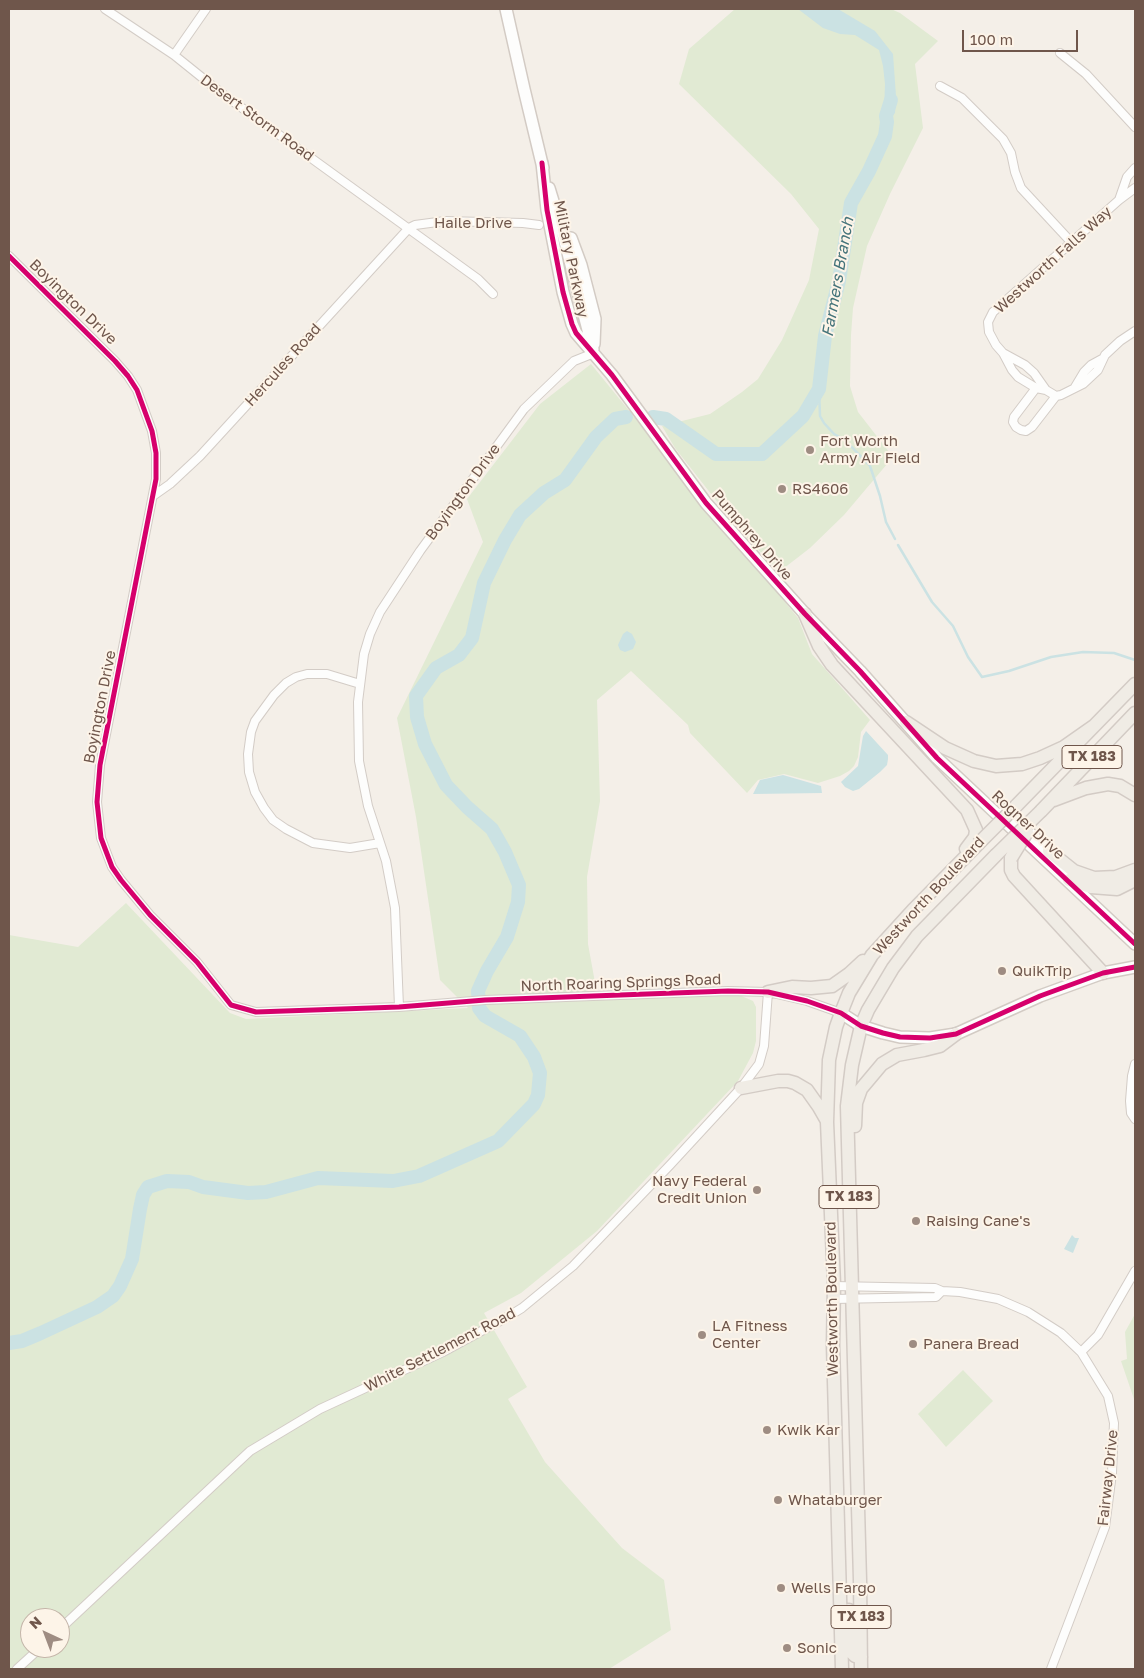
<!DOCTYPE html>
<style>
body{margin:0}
#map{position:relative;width:1144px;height:1678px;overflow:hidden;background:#f4efe8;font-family:"Golos Text",sans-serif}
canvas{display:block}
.frame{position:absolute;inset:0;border:10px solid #6f564b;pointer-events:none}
.north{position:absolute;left:20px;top:1608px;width:50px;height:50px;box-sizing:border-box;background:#fdf4e8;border:1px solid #c4b5a9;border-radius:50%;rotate:317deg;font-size:14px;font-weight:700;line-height:20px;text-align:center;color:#6f564b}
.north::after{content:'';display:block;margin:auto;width:18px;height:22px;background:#9e8c82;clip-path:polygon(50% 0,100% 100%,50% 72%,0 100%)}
.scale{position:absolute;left:962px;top:30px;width:116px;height:22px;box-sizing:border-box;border:2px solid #6f564b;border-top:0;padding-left:6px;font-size:15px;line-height:18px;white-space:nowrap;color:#6f564b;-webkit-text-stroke:4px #fdf4e8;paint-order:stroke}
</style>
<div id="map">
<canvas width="1144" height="1678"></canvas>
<div class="frame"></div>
<div class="north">N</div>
<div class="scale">100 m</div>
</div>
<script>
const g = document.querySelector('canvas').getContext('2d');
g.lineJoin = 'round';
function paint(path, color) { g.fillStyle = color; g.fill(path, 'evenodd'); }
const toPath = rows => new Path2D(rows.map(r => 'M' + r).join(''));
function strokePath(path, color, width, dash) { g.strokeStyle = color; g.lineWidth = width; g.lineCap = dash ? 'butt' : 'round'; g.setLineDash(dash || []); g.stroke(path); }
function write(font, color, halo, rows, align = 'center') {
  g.font = font + ' "Golos Text",sans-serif'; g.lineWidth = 4; g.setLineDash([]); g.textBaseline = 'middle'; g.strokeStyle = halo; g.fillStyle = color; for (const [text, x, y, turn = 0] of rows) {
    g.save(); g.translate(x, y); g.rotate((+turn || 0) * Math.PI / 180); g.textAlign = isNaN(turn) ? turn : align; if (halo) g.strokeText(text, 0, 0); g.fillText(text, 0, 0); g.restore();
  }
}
const green = toPath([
 [735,9,891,9,900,13,938,41,915,64,923,128,890,194,867,246,853,308,851,335,850,386,853,396,858,412,893,457,844,515,810,548,779,572,737,527,675,448,662,426,710,414,742,392,758,379,782,340,809,280,819,229,791,194,679,84,689,49],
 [591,364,798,618,812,654,870,720,861,732,858,757,854,766,849,771,840,776,818,783,784,774,758,780,747,793,690,733,688,725,631,671,597,700,600,801,587,877,588,944,598,999,737,994,753,1001,756,1007,756,1041,753,1053,738,1081,597,1231,521,1293,484,1313,527,1387,508,1399,545,1462,622,1548,664,1580,671,1630,609,1669,9,1669,9,935,78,947,126,903,230,1013,246,1019,468,1008,440,980,416,817,397,718,483,542,467,499,540,404],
 [30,1618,60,1618,60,1648,30,1648],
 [1135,1314,1135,1402,1121,1361,1127,1359,1125,1332],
 [963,1370,993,1401,946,1447,918,1414]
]);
const water = toPath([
 [798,9,838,9,875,31,893,54,896,96,895,113,888,120,884,112,885,84,883,66,879,50,855,35,840,34,823,28],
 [627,631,632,634,636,642,633,649,625,652,620,650,618,645,623,634],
 [866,731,888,755,888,759,887,765,880,772,859,789,853,791,845,787,841,782,858,766,863,736],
 [783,775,821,786,822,793,753,794,760,780],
 [1072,1235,1075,1238,1079,1238,1073,1253,1064,1249]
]);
const stream = toPath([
 [819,389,820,416,824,423,834,434,845,440,870,466,880,496,886,522,895,539],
 [898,545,932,602,953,626,968,657,982,677,1009,671,1051,657,1083,652,1114,653,1135,660]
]);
const river = toPath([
 [653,417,666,419,716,454,762,454,803,416,819,389,825,336,839,281,851,203,869,171,885,136,887,122,886,116,891,100],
 [9,1343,22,1341,41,1333,97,1307,113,1296,120,1286,132,1259,140,1209,143,1195,148,1187,167,1181,189,1182,203,1187,248,1193,266,1192,318,1178,393,1181,419,1176,498,1141,534,1104,538,1095,540,1073,534,1057,520,1036,485,1016,479,1008,478,991,487,971,507,937,518,902,519,885,505,852,492,829,467,807,446,785,425,744,417,717,416,696,436,668,459,655,472,638,484,583,505,540,520,515,544,493,565,480,596,437,615,419,626,417]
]);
const street = toPath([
 [105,9,174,55,220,92,478,279,493,294],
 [1060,53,1086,74,1135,127],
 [174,55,206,9],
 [940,86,962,98,1003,139,1011,153,1015,172,1021,188,1072,243],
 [1135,188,1119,200,993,312,988,322,989,332,996,345,1003,353,1012,370,1018,377,1036,388,1046,390,1056,396,1061,395,1083,384,1098,370,1105,355,1120,341,1135,331],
 [1119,200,1127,177,1135,168],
 [9,256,115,361,128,376,137,390,152,431,156,453,156,479,100,765,97,802,101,838,112,867,121,880,150,915,197,962,231,1005,256,1012,399,1007,485,1000,728,991,768,992,807,1001,841,1013],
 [1003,353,1025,365,1034,373,1046,390],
 [1075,387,1084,372,1091,365,1102,359],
 [1036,388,1014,417,1013,422,1016,427,1021,430,1026,431,1032,427,1056,396],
 [153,496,170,484,200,456,409,228,415,225,445,221,523,223,539,225],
 [360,684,327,674,307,674,296,677,286,683,274,695,255,721,251,732,248,754,249,772,255,792,264,808,273,820,286,829,313,843,350,848,380,843],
 [399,1007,395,908,386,861,368,806,359,761,358,702,364,654,370,634,380,612,420,551,524,409,574,361,594,353],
 [1135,1064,1132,1076,1130,1101,1131,1113,1135,1119],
 [834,1286,935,1288,942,1291,936,1297,834,1299],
 [942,1291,960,1292,998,1299,1028,1312,1061,1333,1081,1352,1108,1396,1114,1423,1112,1473,1105,1527,1051,1669],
 [1081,1352,1098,1335,1135,1271],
 [60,1629,250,1451,320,1409,443,1352,509,1316,522,1308,573,1266,670,1165,741,1088,759,1064,764,1046,768,992],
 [17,1669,40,1648]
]);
const secondary = toPath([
 [506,9,524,89,543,168],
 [542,163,547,210,563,292,572,324,576,333,612,375,706,503,805,614,860,671,937,758,1135,944],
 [549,188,563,234,593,349],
 [571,238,581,265,595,319,594,344],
 [1005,810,1049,851],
 [841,1013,861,1026,883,1033,900,1037,930,1038,956,1034,1040,996,1103,973,1135,967]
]);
const primary = toPath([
 [805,614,819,646,832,665,967,810,976,830,975,837,966,849],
 [906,722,945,748,974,761,996,766,1022,764,1040,758,1064,747,1094,726],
 [1054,800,1086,788,1108,784,1120,786,1135,795],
 [1016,806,1135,684],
 [1041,811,1135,713],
 [1049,851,1074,871,1094,878,1116,877,1135,870],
 [1011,858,1011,870,1014,876,1103,973],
 [1069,880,1091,887,1117,889,1135,880],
 [768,992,792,987,811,988,832,986,849,974,863,961],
 [741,1088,778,1081,788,1081,795,1083,807,1090,819,1107,827,1121],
 [855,1126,856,1103,861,1089,882,1064,897,1055,924,1050,940,1046,956,1034],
 [849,1610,851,1652,855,1656,861,1657],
 [842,1669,833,1345,834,1284,827,1122,829,1060,836,1027,841,1013,849,993,872,955,913,910,978,844],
 [861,1669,860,1580,847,1106,852,1065,861,1026,868,1010,893,968,917,936,996,855]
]);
const primaryBridge = toPath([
 [978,844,1016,806],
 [996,855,1041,811],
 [1011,858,1027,832]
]);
const cycleway = toPath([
 [542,163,547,210,563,292,572,324,576,333,612,375,706,503,805,614,860,671,937,758,1135,944],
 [9,256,115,361,128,376,137,390,152,431,156,453,156,479,100,765,97,802,101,838,112,867,121,880,150,915,197,962,231,1005,256,1012,399,1007,485,1000,728,991,768,992,807,1001,841,1013,861,1026,883,1033,900,1037,930,1038,956,1034,1040,996,1103,973,1135,967]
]);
const markers = [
 [810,450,5,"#9e8c82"],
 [782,489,5,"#9e8c82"],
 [1002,971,5,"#9e8c82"],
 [757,1190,5,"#9e8c82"],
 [916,1221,5,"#9e8c82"],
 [702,1335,5,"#9e8c82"],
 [913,1344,5,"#9e8c82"],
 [767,1430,5,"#9e8c82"],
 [778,1500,5,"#9e8c82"],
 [781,1588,5,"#9e8c82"],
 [787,1648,5,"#9e8c82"]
];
const shields = [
 [1092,757,60],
 [849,1197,60],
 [861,1617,60]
];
const shieldNames = [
 ["TX 183",1092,757],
 ["TX 183",849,1197],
 ["TX 183",861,1617]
];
const streetNames = [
 ["Desert Storm Road",257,118,36],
 ["Haile Drive",473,223],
 ["Military Parkway",571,259,78],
 ["Westworth Falls Way",1053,260,-42],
 ["Boyington Drive",73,302,44],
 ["Hercules Road",283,365,-48],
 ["Boyington Drive",463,492,-54],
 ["Pumphrey Drive",752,535,49],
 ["Boyington Drive",100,707,-79],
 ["Rogner Drive",1028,825,43],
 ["Westworth Boulevard",929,896,-47],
 ["North Roaring Springs Road",621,983,-2],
 ["Westworth Boulevard",832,1299,-91],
 ["White Settlement Road",440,1350,-27],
 ["Fairway Drive",1108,1478,-84]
];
const poiNames = [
 ["Fort Worth",820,441],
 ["Army Air Field",820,458],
 ["RS4606",792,489],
 ["QuikTrip",1012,971],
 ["Navy Federal",747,1181,"right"],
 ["Credit Union",747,1198,"right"],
 ["Raising Cane's",926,1221],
 ["LA Fitness",712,1326],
 ["Center",712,1343],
 ["Panera Bread",923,1344],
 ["Kwik Kar",777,1430],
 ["Whataburger",788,1500],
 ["Wells Fargo",791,1588],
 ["Sonic",797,1648]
];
const waterNames = [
 ["Farmers Branch",838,277,-80]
];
paint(green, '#e1ead3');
paint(water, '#cbe2e3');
strokePath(stream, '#cbe2e3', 2.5);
strokePath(river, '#cbe2e3', 14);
strokePath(street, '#d3ccc6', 10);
strokePath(secondary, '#d3cbc4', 14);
strokePath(primary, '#d3cbc5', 15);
strokePath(street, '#fdfdfc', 8);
strokePath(secondary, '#fdfdfc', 11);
strokePath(primary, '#f0ece5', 12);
strokePath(primaryBridge, '#d3cbc5', 15, []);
strokePath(primaryBridge, '#f0ece5', 12);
strokePath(cycleway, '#d6006c', 5);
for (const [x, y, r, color] of markers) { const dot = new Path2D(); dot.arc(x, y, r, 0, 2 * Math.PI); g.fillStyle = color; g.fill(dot); strokePath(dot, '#fdf4e8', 2); }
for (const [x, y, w] of shields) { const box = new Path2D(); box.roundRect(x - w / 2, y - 11.5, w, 23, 4); g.fillStyle = '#fdf4e8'; g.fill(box); strokePath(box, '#6f564b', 1); }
write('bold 14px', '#6f564b', null, shieldNames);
write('15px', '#6f564b', '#fdf4e8', streetNames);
write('15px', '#6f564b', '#fdf4e8', poiNames, 'left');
write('italic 16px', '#44737a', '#fdf4e8', waterNames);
</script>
